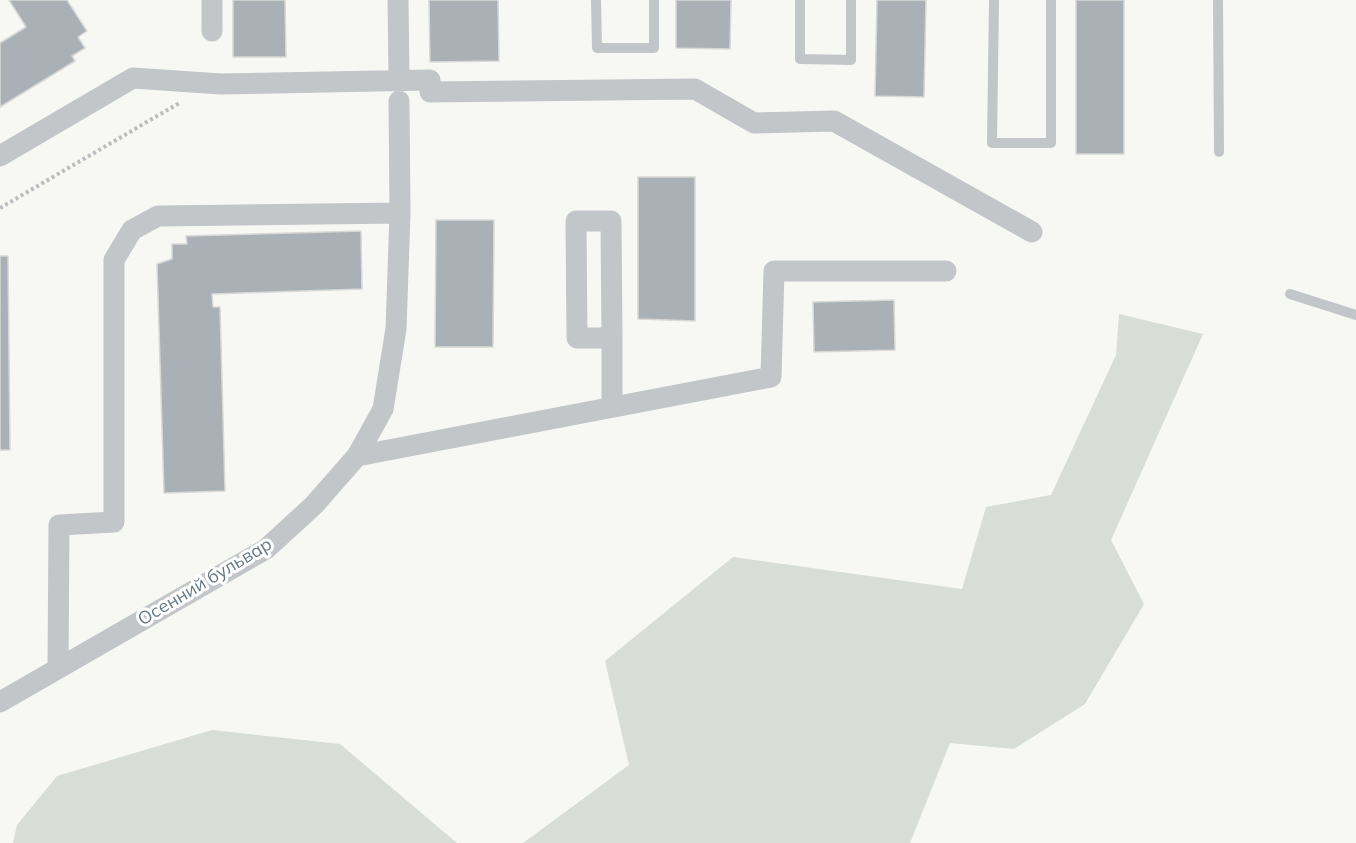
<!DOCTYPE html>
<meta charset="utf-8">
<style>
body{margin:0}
canvas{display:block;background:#f7f7f4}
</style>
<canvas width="1356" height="843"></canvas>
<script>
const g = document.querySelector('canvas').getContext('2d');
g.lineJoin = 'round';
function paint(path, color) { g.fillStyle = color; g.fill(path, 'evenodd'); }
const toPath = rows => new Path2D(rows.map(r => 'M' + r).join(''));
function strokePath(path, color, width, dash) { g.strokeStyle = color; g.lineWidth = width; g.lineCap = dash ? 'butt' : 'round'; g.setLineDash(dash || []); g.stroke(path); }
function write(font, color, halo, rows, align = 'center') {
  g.font = font + ' Mulish,sans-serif'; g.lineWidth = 6; g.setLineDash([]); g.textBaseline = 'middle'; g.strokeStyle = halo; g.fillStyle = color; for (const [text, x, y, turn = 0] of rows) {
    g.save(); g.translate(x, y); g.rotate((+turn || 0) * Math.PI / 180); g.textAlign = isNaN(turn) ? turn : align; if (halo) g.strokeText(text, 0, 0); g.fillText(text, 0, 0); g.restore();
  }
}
const green = toPath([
 [1119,314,1203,334,1111,540,1144,604,1085,704,1014,749,950,743,910,843,523,843,629,765,605,661,733,557,962,589,986,507,1051,495,1116,355],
 [212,730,340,744,457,843,13,843,17,825,57,776]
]);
const building = toPath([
 [9,0,67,0,87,31,78,37,85,48,72,56,75,61,0,107,0,43,26,27,9,0],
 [233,0,285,0,286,57,233,57,233,0],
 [429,0,498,0,499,61,430,62,429,0],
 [676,0,731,0,730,49,676,48,676,0],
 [877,0,926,0,924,97,875,96,877,0],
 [1076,0,1124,0,1124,154,1076,154,1076,0],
 [638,177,695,177,695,321,638,319,638,177],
 [436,220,494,220,493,347,435,347,436,220],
 [361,231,362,289,212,294,213,307,220,307,225,491,164,493,157,264,172,259,172,244,187,244,186,236,361,231],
 [0,256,8,256,10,450,0,450,0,256],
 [894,300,895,350,814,352,813,302,894,300]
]);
const path = toPath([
 [0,208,181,102]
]);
const lane = toPath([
 [596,0,597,48,654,48,654,0],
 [800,0,800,59,851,60,851,0],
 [994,0,992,143,1051,143,1051,0],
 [1218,0,1219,152],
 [1290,294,1356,315]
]);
const street = toPath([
 [212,0,212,31],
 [398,0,399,76],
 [0,156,133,78,221,84,430,80,430,92,695,89,754,123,834,121,1032,232],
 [612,338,577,338,576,221,611,221,612,338,612,407],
 [357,456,771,377,774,271,946,271],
 [58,668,59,525,114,522,114,260,132,230,158,216,400,213],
 [0,702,266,549,314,505,357,456,383,409,396,329,400,213,399,101]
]);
const streetNames = [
 ["Осенний бульвар",205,582,-31]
];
paint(green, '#d8ded5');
paint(building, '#a9b1b6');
strokePath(building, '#d8d8d6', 1.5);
strokePath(path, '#babdbf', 4, [3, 3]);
strokePath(lane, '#c2c6c9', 10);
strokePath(street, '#c2c6c9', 21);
write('18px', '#667884', '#fff', streetNames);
</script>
